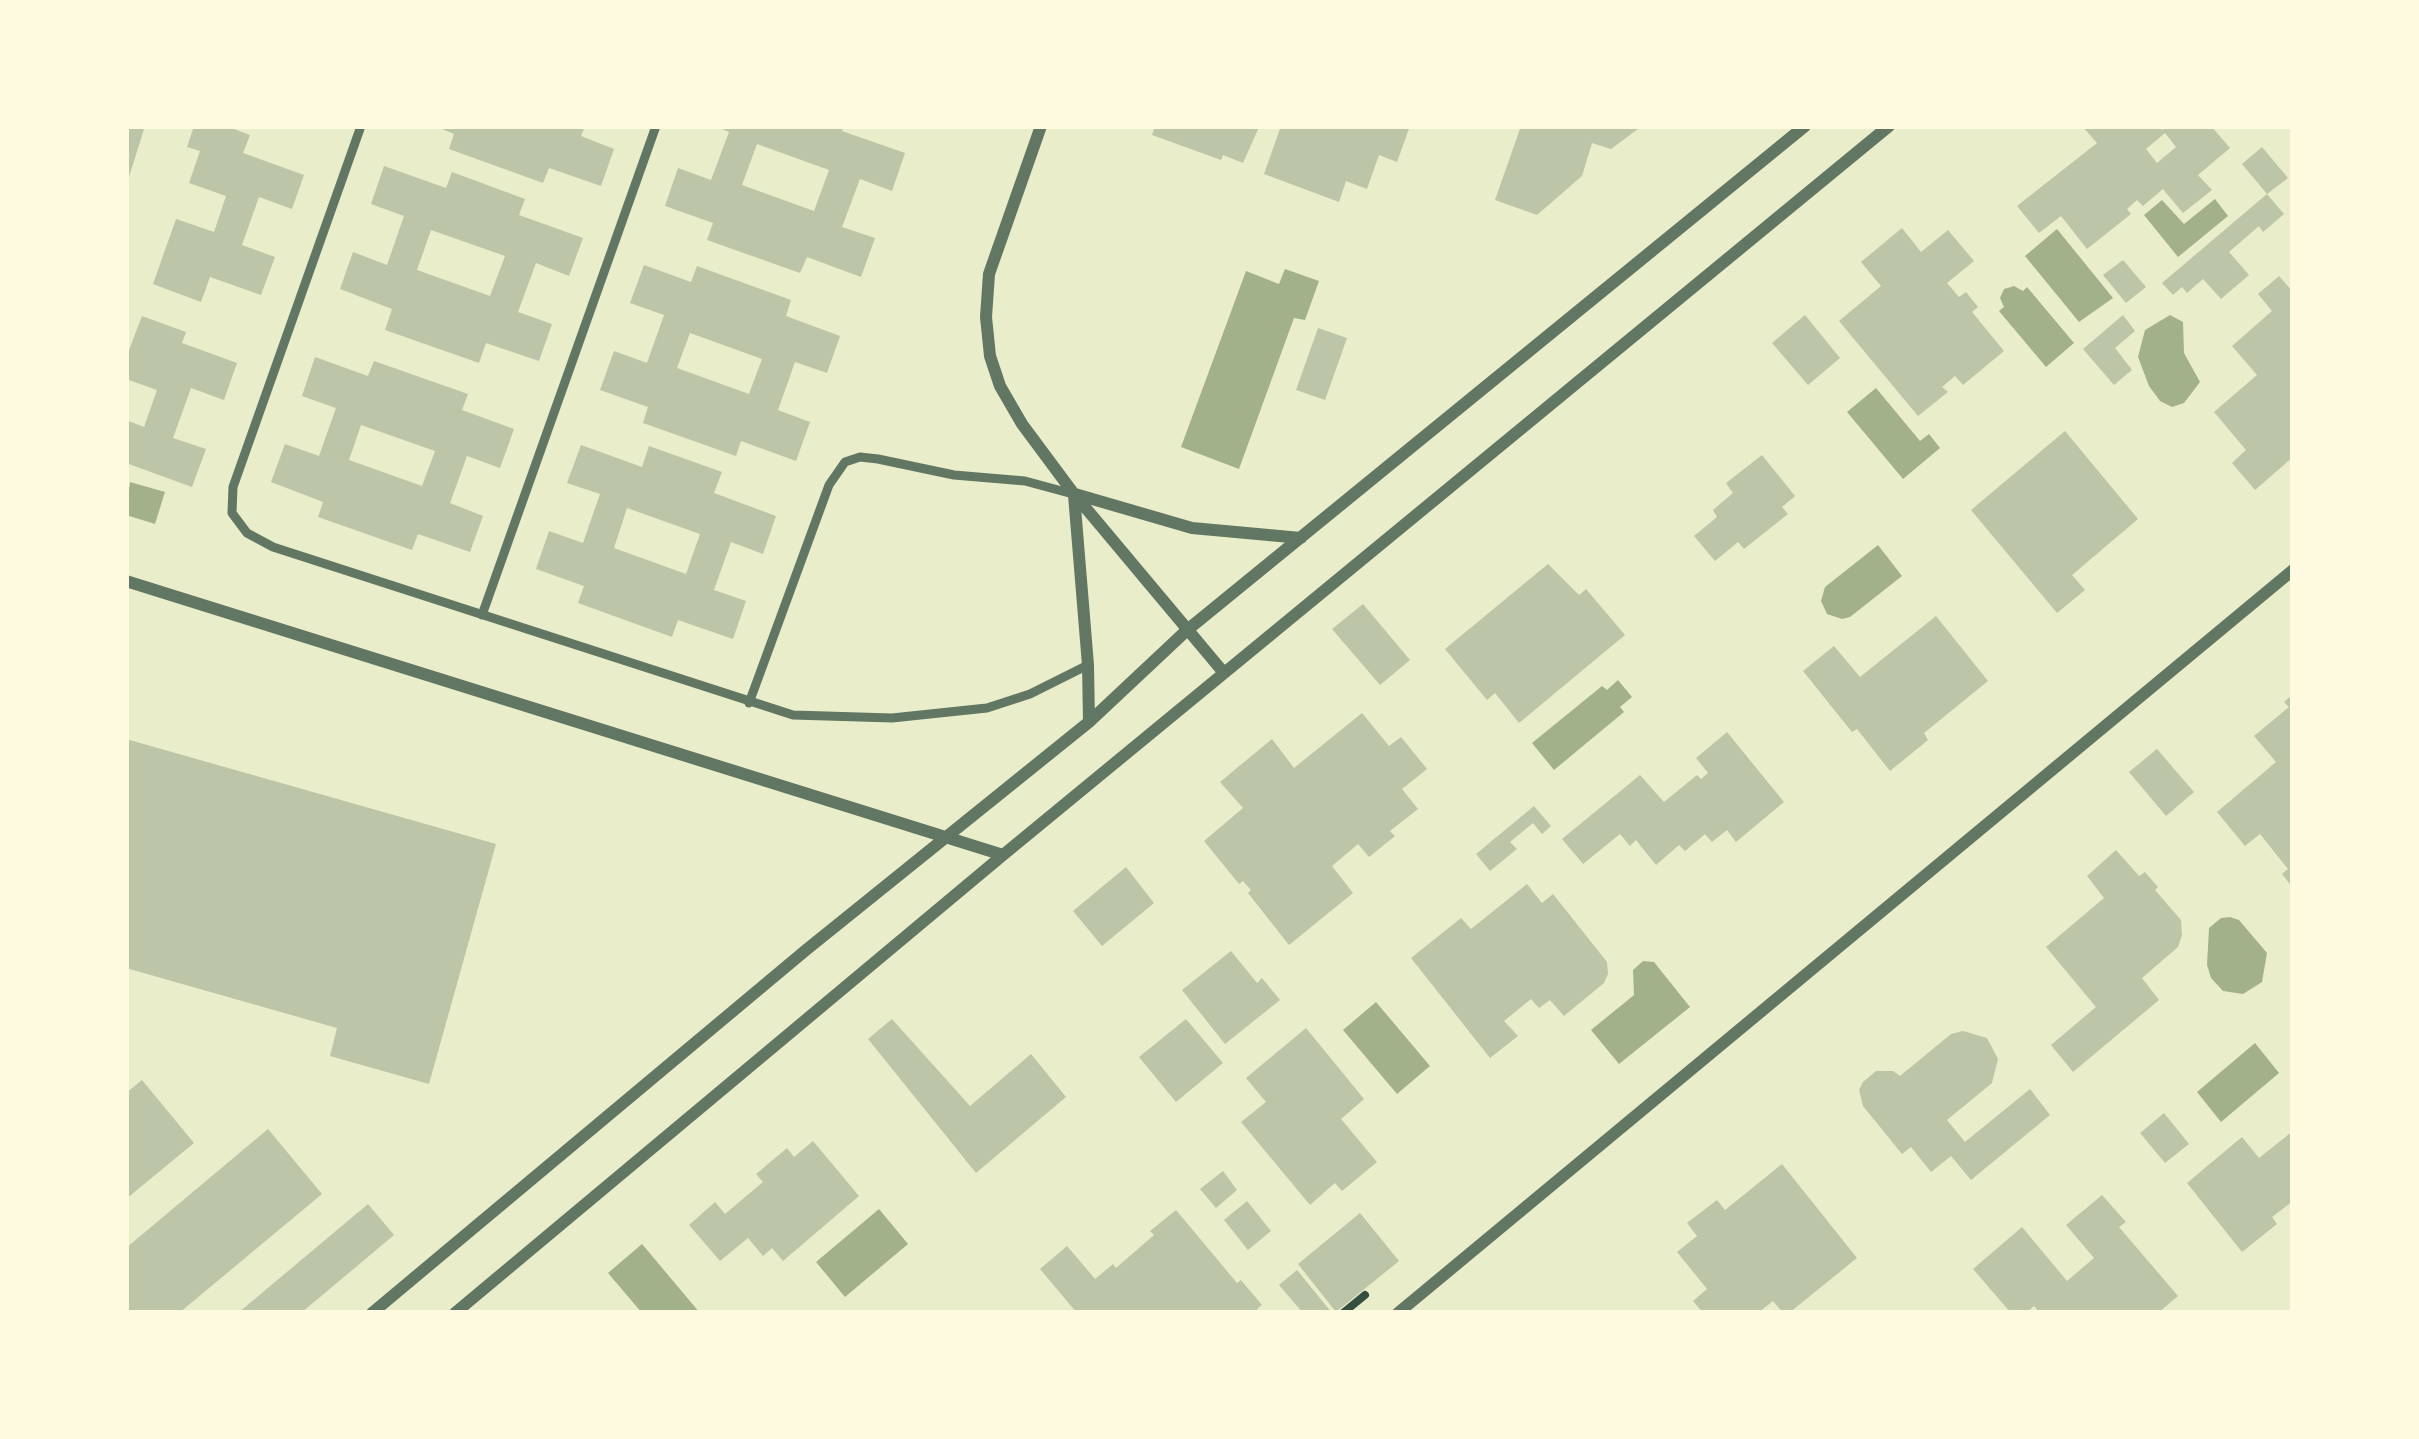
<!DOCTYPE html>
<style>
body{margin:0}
#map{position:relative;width:2419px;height:1439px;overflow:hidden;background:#e9edc9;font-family:Lato,sans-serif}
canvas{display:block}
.frame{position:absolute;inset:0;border:129px solid #fefae0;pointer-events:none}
</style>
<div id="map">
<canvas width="2419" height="1439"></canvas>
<div class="frame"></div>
</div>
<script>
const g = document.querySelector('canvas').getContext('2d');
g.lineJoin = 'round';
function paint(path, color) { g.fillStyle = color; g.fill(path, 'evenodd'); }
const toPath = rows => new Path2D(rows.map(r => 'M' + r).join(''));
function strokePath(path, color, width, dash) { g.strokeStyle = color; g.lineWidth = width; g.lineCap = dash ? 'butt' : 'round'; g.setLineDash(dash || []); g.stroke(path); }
const water = toPath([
 [2215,199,2228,216,2178,257,2144,215,2162,200,2184,224],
 [2057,229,2113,298,2079,322,2025,256],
 [1285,269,1319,281,1305,320,1294,318,1239,469,1181,447,1246,271,1279,284],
 [2014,286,2023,291,2027,287,2074,343,2046,367,1999,311,2004,307,2000,298,2004,289],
 [2170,315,2183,322,2184,353,2200,382,2184,403,2172,407,2160,401,2149,386,2138,357,2145,330],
 [1876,388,1920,441,1929,434,1940,448,1903,479,1847,412],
 [130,482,165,492,155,524,126,515],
 [1878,545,1902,576,1850,617,1842,619,1827,614,1821,601,1825,587],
 [1618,680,1632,697,1620,707,1624,712,1554,770,1532,743,1602,686,1607,690],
 [2230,917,2239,920,2267,953,2262,982,2243,994,2223,991,2211,978,2207,965,2209,928,2221,918],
 [1643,961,1654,962,1690,1007,1619,1064,1591,1030,1634,995,1633,970],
 [1376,1002,1430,1066,1397,1094,1343,1030],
 [2255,1043,2279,1073,2221,1122,2197,1092],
 [879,1209,908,1244,845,1297,816,1262],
 [642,1244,700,1313,642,1313,608,1273]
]);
const building = toPath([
 [126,126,145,126,127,183,126,183],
 [194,126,226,126,250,135,243,153,304,175,292,209,259,197,242,245,275,257,261,295,210,277,201,302,153,284,176,219,214,232,226,196,189,183,200,151,187,147],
 [435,126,585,126,581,136,614,149,601,186,549,168,543,183,449,149,454,134],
 [715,126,844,126,842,131,905,153,892,191,860,179,842,227,875,238,861,277,807,257,800,273,707,240,713,223,665,206,678,168,711,180,729,132],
 [757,144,829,170,814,211,742,185],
 [1155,126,1256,126,1259,127,1243,163,1223,155,1221,160,1152,135],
 [1281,126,1318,128,1410,126,1397,162,1379,155,1367,189,1346,181,1339,202,1264,174],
 [1521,126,1642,126,1611,149,1592,143,1582,176,1537,215,1495,200],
 [2082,126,2159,126,2162,130,2168,126,2211,126,2230,148,2198,175,2212,190,2183,213,2163,189,2143,206,2137,200,2127,209,2131,214,2087,249,2061,216,2039,233,2017,206,2097,143],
 [2165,133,2176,147,2157,163,2146,149],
 [2262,147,2288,178,2267,194,2242,164],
 [384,166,446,188,452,172,525,199,519,215,583,238,569,276,536,263,518,312,552,324,539,361,486,343,479,363,385,330,392,309,340,289,353,252,387,265,404,216,371,204],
 [431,230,505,256,490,296,417,270],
 [2267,194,2284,214,2263,232,2259,226,2229,252,2249,275,2221,299,2203,279,2187,293,2182,287,2173,295,2162,283],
 [1902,228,1921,252,1948,230,1974,261,1947,283,1959,297,1966,292,1978,307,1972,312,2004,351,1963,385,1955,376,1942,387,1948,392,1918,416,1839,321,1881,286,1861,262],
 [2123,260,2146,287,2126,303,2103,275],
 [644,265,691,282,697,266,791,300,786,316,840,336,827,373,795,362,778,410,810,422,796,461,741,441,736,456,643,423,648,407,600,390,614,351,647,363,664,315,630,303],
 [690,333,762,359,749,394,677,368],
 [2279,276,2293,292,2293,457,2255,490,2232,463,2246,450,2214,412,2257,375,2232,346,2272,311,2258,294],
 [1805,315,1840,358,1808,385,1772,343],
 [2123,315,2135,331,2115,348,2132,370,2114,385,2083,349],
 [142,316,186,332,182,343,237,363,224,400,191,388,173,438,206,449,192,487,126,463,126,420,144,427,157,390,126,379,126,358],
 [1318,328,1347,338,1325,400,1296,390],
 [315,357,368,376,374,361,468,394,462,410,514,429,500,468,467,456,450,503,483,516,470,552,418,534,412,550,318,517,323,502,271,482,285,444,319,456,336,408,302,396],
 [361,425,435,451,422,486,349,460],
 [2065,431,2138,519,2072,575,2085,590,2057,613,1971,510],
 [581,445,642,467,649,446,722,472,714,493,776,516,763,554,731,542,714,590,746,601,733,639,678,620,672,637,578,603,584,586,536,569,549,531,583,543,600,494,567,483],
 [627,508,700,534,686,574,614,548],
 [1762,455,1795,496,1782,507,1788,514,1744,549,1738,542,1715,561,1694,536,1717,517,1713,510,1733,493,1726,483],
 [1548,564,1579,595,1586,589,1625,635,1519,723,1495,693,1487,700,1445,649],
 [1363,604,1410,660,1380,685,1332,629],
 [1936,616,1988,681,1924,733,1928,740,1890,771,1857,729,1852,732,1803,671,1834,646,1860,677],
 [2293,694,2293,888,2282,874,2288,869,2260,834,2245,846,2217,812,2276,762,2254,736,2289,707,2284,702],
 [1362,713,1389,746,1401,737,1427,769,1402,789,1418,809,1390,831,1395,836,1369,857,1358,844,1332,866,1353,893,1289,945,1248,893,1251,890,1243,881,1239,884,1204,841,1243,808,1220,782,1272,739,1294,768],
 [1727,732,1784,802,1736,842,1727,830,1712,842,1705,834,1685,851,1679,845,1656,865,1636,840,1630,846,1620,834,1583,864,1562,839,1640,775,1664,802,1697,775,1701,779,1708,773,1696,758],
 [126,739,496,844,429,1084,330,1056,337,1028,126,968],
 [2157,749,2194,792,2166,816,2129,772],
 [1534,806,1551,826,1542,834,1533,823,1510,842,1517,849,1490,871,1476,854],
 [2116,850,2139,876,2145,872,2158,887,2155,890,2181,920,2182,935,2178,947,2142,978,2159,1000,2073,1072,2051,1045,2096,1007,2046,947,2104,898,2087,876],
 [1126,867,1154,903,1102,946,1073,911],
 [1527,884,1542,903,1553,894,1607,962,1608,974,1604,983,1564,1016,1550,1000,1539,1008,1531,999,1504,1021,1518,1036,1490,1058,1411,958,1461,918,1471,929],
 [1231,951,1257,983,1262,978,1280,1000,1225,1044,1182,990],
 [892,1019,970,1106,1031,1054,1066,1097,976,1173,868,1039],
 [1186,1019,1223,1063,1176,1102,1139,1057],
 [1306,1028,1364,1099,1341,1119,1377,1162,1342,1191,1335,1183,1310,1205,1241,1122,1266,1102,1246,1078],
 [1963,1031,1987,1038,1998,1059,1992,1083,1947,1120,1965,1142,2030,1089,2050,1115,1971,1180,1951,1156,1931,1172,1911,1147,1902,1154,1863,1106,1859,1090,1863,1082,1876,1071,1893,1071,1900,1076,1951,1034],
 [142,1080,194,1143,126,1199,126,1093],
 [2164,1113,2189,1144,2165,1163,2140,1133],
 [268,1129,322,1194,179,1313,126,1313,126,1248],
 [2293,1131,2293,1201,2272,1217,2277,1224,2242,1252,2187,1183,2242,1137,2259,1158],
 [813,1141,859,1196,783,1261,772,1248,763,1256,748,1238,720,1261,689,1225,715,1202,725,1214,763,1182,756,1174,787,1148,794,1157],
 [1782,1164,1857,1258,1789,1313,1783,1313,1773,1301,1758,1313,1703,1313,1693,1301,1707,1289,1677,1252,1697,1236,1687,1223,1717,1200,1725,1210],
 [1223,1171,1237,1190,1216,1208,1200,1189],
 [2102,1195,2126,1222,2119,1227,2178,1296,2158,1313,2040,1313,2034,1306,2026,1313,2011,1313,1973,1269,2022,1227,2067,1281,2094,1258,2066,1225],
 [1247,1201,1271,1231,1248,1250,1224,1220],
 [368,1204,394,1235,301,1313,238,1313],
 [1176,1210,1237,1283,1241,1280,1262,1305,1257,1309,1260,1313,1077,1313,1040,1269,1067,1246,1095,1279,1113,1264,1116,1268,1154,1235,1150,1231],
 [1360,1213,1399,1261,1336,1312,1298,1264],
 [1297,1270,1332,1313,1303,1313,1279,1285]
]);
const path = toPath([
 [1343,1313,1365,1295]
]);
const service = toPath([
 [361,126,233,487,232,513,247,533,273,547,793,715,892,718,987,708,1030,694,1088,665],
 [482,615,656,126],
 [749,703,829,485,845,462,860,457,878,459,954,475,1025,481,1073,494]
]);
const minor = toPath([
 [1041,126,989,274,986,317,990,356,1000,386,1022,424,1074,494,1224,673],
 [1075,494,1192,528,1301,538],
 [1074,495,1088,665,1089,722],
 [126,581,1003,855],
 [372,1313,806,950,1089,722,1186,631,1805,126],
 [455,1313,1003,855,1889,126],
 [1398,1313,2293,570]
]);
paint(water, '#a3b18a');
paint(building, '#bcc5a7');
strokePath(path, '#344e41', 8);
strokePath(service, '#617663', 9);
strokePath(minor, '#617663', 12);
</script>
